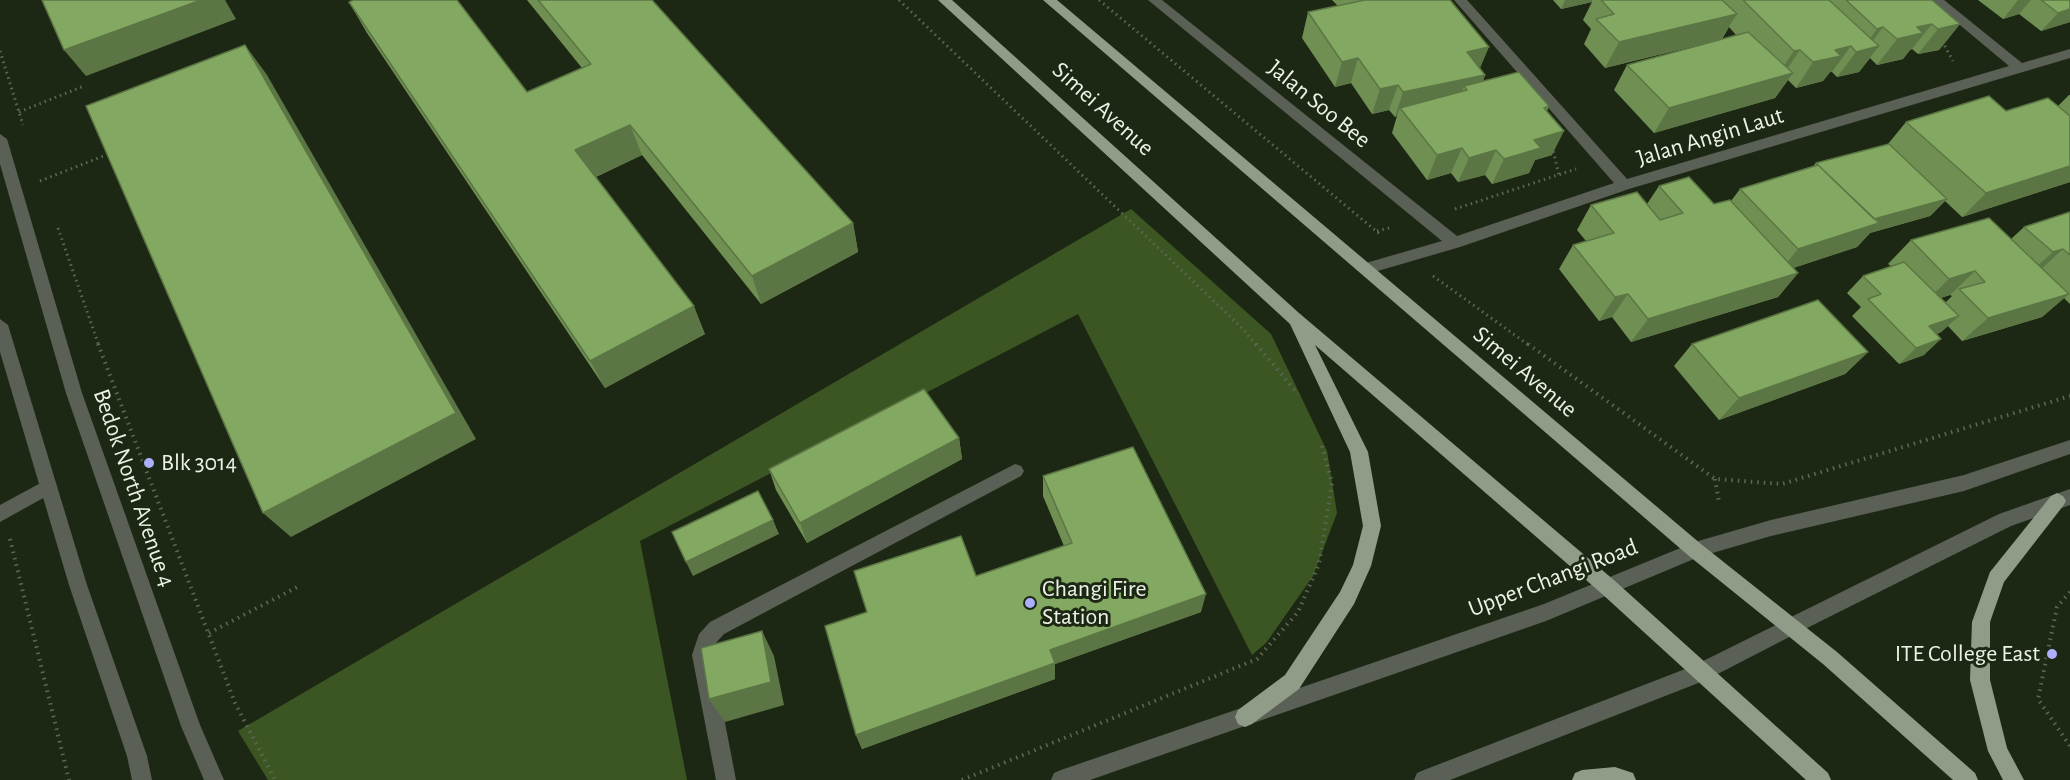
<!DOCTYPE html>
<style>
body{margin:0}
canvas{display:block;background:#1d2814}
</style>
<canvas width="2070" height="780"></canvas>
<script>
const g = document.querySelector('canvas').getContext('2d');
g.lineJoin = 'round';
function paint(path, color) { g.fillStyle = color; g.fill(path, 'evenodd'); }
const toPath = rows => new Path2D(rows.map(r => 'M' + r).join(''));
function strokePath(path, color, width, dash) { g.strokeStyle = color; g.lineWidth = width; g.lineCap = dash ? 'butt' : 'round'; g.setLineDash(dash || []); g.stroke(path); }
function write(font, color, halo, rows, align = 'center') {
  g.font = font + ' "Alegreya Sans",sans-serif'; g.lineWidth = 6; g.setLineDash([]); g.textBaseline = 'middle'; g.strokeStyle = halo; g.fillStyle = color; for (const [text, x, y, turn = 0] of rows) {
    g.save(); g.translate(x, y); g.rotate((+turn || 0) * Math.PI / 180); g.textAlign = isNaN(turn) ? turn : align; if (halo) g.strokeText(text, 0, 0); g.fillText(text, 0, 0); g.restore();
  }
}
const green = toPath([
 [1131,209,1271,334,1327,451,1337,513,1313,576,1266,643,1252,655,1078,314,640,541,687,780,268,780,238,731]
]);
const pathFar1 = toPath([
 [899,0,1242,328,1257,346],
 [1099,0,1382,236],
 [1942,41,1953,61],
 [0,51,23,125],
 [19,112,84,86],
 [1552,146,1559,175],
 [40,181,111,153],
 [1455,209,1576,169],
 [58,228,99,346],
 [1377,231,1393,227],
 [1433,276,1530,346]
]);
const path = toPath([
 [98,344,235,703,275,780],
 [1256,344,1298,394],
 [1528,344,1715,479,1782,484,2070,396],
 [1715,479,1719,502],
 [10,539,69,780],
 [2070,592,2057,607,2038,699,2070,746],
 [209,633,301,585],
 [962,780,1257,659,1298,612,1319,564,1332,483,1322,446]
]);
const service = toPath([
 [1015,464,1021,466,1024,471,1021,476,724,634,714,645,712,655,736,780,716,780,692,655,699,634,710,622,1015,464],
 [48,479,54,482,57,487,54,492,0,522,0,505,48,479]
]);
const minor = toPath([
 [1148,0,1162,0,1457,236,1614,183,1454,0,1467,0,1627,179,2009,66,1930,0,1944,0,2022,63,2070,49,2070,58,1629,189,1460,247,1364,275,1356,269,1359,265,1442,241,1148,0],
 [0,134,7,139,82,393,200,725,224,780,204,780,181,726,66,393,0,164,0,134],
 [0,319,8,325,87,585,147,756,152,780,132,780,127,756,69,585,0,352,0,319],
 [2070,440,2070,454,1964,491,1771,536,1695,558,1689,556,1686,550,1689,544,1695,542,1771,520,1964,475,2070,440],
 [2070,489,2070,505,2011,526,1799,632,1792,635,1785,632,1783,626,1785,620,1999,514,2070,489]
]);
const tertiary = toPath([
 [1695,542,1701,544,1704,550,1701,556,1546,621,1090,780,1051,780,1054,773,1061,770,1544,604,1695,542],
 [1792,617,1799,620,1801,626,1799,632,1706,680,1450,780,1414,780,1417,773,1424,770,1693,666,1792,617]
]);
const primary = toPath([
 [938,0,952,0,1299,313,1615,581,1828,773,1831,780,1806,780,1601,593,1315,345,1368,452,1381,526,1371,566,1354,604,1299,689,1252,724,1245,727,1238,724,1235,717,1238,710,1285,675,1340,592,1353,565,1363,526,1350,452,1290,324,938,0],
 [1043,0,1057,0,1701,544,1837,652,1975,773,1978,780,1953,780,1823,664,1689,556,1043,0],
 [2057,493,2063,496,2066,501,2063,506,2004,582,1990,622,1990,680,2007,748,2024,780,2003,780,1988,751,1970,680,1972,622,1990,572,2051,496,2057,493],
 [1615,767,1633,773,1636,780,1572,780,1575,773,1582,770,1615,767]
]);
const wall = toPath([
 [527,0,652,0,853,223,858,252,761,304,642,155,596,177,705,334,605,388,367,33,349,2,527,92,582,68],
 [1332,0,1450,0,1480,69,1485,75,1483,81,1549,106,1547,111,1552,155,1535,160,1529,173,1492,184,1485,175,1458,182,1451,173,1427,180,1392,133,1397,116,1395,117,1389,110,1372,114,1351,83,1335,87,1302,38,1308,12,1338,6],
 [1553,0,1932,0,1960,24,1939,50,1918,54,1912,49,1910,50,1903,59,1877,65,1870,58,1859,72,1837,77,1832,72,1830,72,1823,81,1796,88,1788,80,1775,98,1654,133,1614,90,1627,65,1711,42,1605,68,1584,44,1591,29,1583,20,1592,2,1561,9],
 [1729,27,1736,35,1722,39],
 [1978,0,2070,0,2070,22,2041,31,2019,14,2003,19],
 [2069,95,2070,95,2070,182,1962,217,1945,201,1930,216,1870,233,1857,247,1793,268,1798,273,1778,297,1631,342,1612,317,1599,321,1559,269,1573,245,1586,241,1577,230,1591,205,1647,204,1659,186,1714,204,1731,201,1740,189,1813,166,1816,163,1888,144,1906,122,2006,111,2058,106],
 [2070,212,2070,304,2064,298,2042,317,1962,341,1948,326,1941,332,1937,334,1924,355,1899,364,1852,316,1861,307,1847,293,1863,276,1891,266,1888,264,1911,240,2011,239,2024,227],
 [1950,295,1952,296,1946,302,1941,298],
 [1692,344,1868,352,1845,374,1719,420,1674,366],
 [959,438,962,459,807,543,776,490,769,469],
 [1043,476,1201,612,1055,664,1055,679,862,749,856,735,976,576,1064,546,1043,496]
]);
const shadedWall = toPath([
 [201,0,225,0,236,19,86,76,64,50],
 [1565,0,1592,0,1592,2,1561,9],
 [2018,0,2031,0,2019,14,2003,19],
 [2070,9,2070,22,2041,31,2058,13],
 [1737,14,1721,39,1605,68,1619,42],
 [1932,24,1912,49,1910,50,1903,59,1877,65,1897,39,1917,27],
 [1960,24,1939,50,1918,54,1938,29],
 [1883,27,1867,49,1879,46,1859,72,1837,77,1856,52,1861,51,1877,29],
 [245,45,267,75,476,439,291,537,263,513],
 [1851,46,1832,72,1830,72,1823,81,1796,88,1813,62,1835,50],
 [1489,47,1478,73,1467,52],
 [1800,50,1783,75,1777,76,1794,51],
 [1358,58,1351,83,1335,87,1342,62],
 [1793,73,1775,98,1654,133,1669,108],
 [1485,75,1475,101,1464,86,1457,104,1400,108,1397,116,1395,117,1403,92],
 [1398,85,1389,110,1372,114,1380,89],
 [630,125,642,155,589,180,575,150],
 [1564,131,1552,155,1535,160,1529,173,1492,184,1504,159,1534,140],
 [1462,148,1451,173,1427,180,1437,155],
 [1496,150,1485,175,1458,182,1469,158],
 [2070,166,2070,182,1962,217,1986,193],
 [1947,199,1930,216,1870,233,1857,247,1778,273,1798,249,1872,219],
 [853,223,858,252,761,304,752,276],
 [2063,249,2037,273,2026,276,2053,252],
 [1975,271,1950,295,1925,302,1949,279],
 [1798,273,1778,297,1631,342,1648,319],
 [1628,294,1612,317,1599,321,1615,297],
 [2069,294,2042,317,1962,341,1988,318],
 [694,306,705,334,605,388,590,361],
 [1959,316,1941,332,1912,343,1929,326],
 [1941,339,1924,355,1899,364,1916,348],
 [1868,352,1845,374,1719,420,1739,398],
 [959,438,962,459,807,543,800,523],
 [773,520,779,534,693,576,686,562],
 [1206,594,1201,612,1055,664,1055,679,862,749,856,735,1050,650],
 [762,631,774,656,784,705,725,722,709,699]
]);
const building = toPath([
 [42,0,201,0,64,50,42,0],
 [354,0,457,0,527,92,591,64,538,0,652,0,853,223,752,276,630,125,575,150,694,306,590,361,349,2,354,0],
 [1365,0,1450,0,1489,47,1467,52,1485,75,1403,92,1398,85,1380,89,1358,58,1342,62,1308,12,1365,0],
 [1601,0,1722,0,1737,14,1619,42,1596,19,1614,14,1601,0],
 [1743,0,1829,0,1879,46,1856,52,1851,46,1835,50,1841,56,1813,62,1800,50,1794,51,1743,0],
 [1846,0,1932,0,1960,24,1938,29,1932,24,1917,27,1923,33,1897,39,1883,27,1877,29,1846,0],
 [2041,0,2070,0,2070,9,2058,13,2041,0],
 [1748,32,1793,73,1669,108,1627,65,1748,32],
 [245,45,456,413,263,513,86,106,245,45],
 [1519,72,1549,106,1544,108,1564,131,1534,140,1541,148,1504,159,1496,150,1469,158,1462,148,1437,155,1400,108,1467,90,1464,86,1519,72],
 [1989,96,2006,111,2048,98,2070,116,2070,166,1986,193,1906,122,1989,96],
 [1889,144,1947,199,1874,219,1816,163,1889,144],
 [1818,165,1879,223,1798,249,1740,189,1818,165],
 [1689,177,1714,204,1730,200,1798,273,1648,319,1628,294,1615,297,1573,245,1614,233,1591,205,1637,192,1660,220,1683,213,1659,186,1689,177],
 [2070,212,2070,255,2063,249,2053,252,2024,227,2070,212],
 [1989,218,2069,294,1988,318,1959,289,1985,282,1975,271,1949,279,1911,240,1989,218],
 [1904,262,1959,316,1929,326,1941,339,1916,348,1868,299,1881,294,1863,276,1904,262],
 [1818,300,1868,352,1739,398,1692,344,1818,300],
 [924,389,959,438,800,523,769,469,924,389],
 [1133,447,1206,594,1050,650,1055,663,856,735,825,626,867,612,854,571,961,536,976,576,1072,543,1043,476,1133,447],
 [758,491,773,520,686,562,672,532,758,491],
 [762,631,771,682,709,699,701,648,762,631]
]);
const markers = [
 [149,463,6,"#acaffb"],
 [1030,603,6,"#acaffb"],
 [2052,654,6,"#acaffb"]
];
const streetNames = [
 ["Jalan Soo Bee",1319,104,39],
 ["Simei Avenue",1103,109,42],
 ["Jalan Angin Laut",1710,137,-17],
 ["Simei Avenue",1525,372,40],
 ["Bedok North Avenue 4",134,488,71],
 ["Upper Changi Road",1553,578,-21]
];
const poiNames = [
 ["Blk 3014",161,463],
 ["Changi Fire",1042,589],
 ["Station",1042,617],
 ["ITE College East",2040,654,"right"]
];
paint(green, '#3c5623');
strokePath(pathFar1, '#5d6755', 3, [1.5, 4]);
strokePath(path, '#5d6755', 4, [1.5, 5]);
paint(service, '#5b6056');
paint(minor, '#5b6056');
paint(tertiary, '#5b6056');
paint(primary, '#909c88');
paint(wall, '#709053');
paint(shadedWall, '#5b7644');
paint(building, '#82a861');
strokePath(building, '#5b7644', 1.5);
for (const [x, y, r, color] of markers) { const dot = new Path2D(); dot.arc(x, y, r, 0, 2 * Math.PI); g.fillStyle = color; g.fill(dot); strokePath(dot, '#1d2814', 2); }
write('24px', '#ecf3e6', '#1d2814', streetNames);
write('24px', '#ecf3e6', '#1d2814', poiNames, 'left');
</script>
